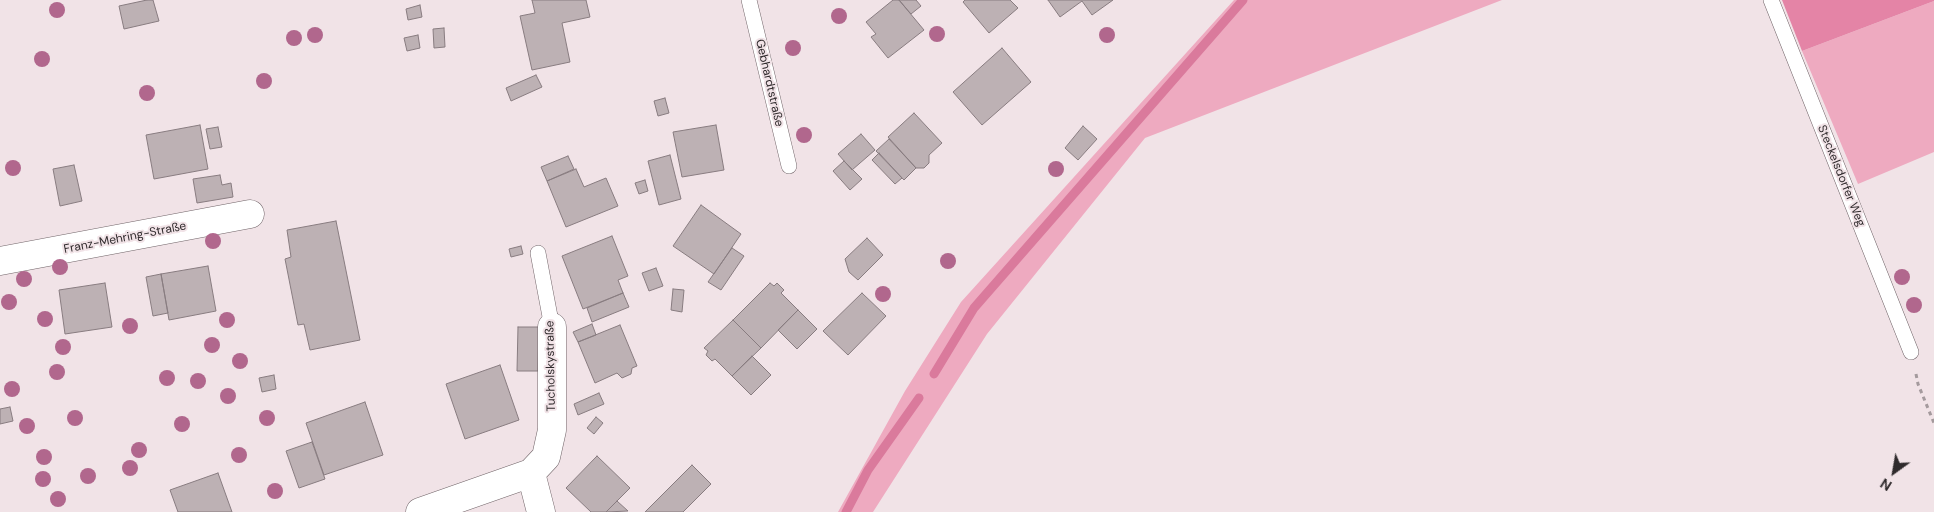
<!DOCTYPE html>
<meta charset="utf-8">
<style>
body{margin:0}
#map{position:relative;width:1934px;height:512px;overflow:hidden;background:#f1e3e7;font-family:"DM Sans",sans-serif}
canvas{display:block}
.north{position:absolute;left:1869px;top:447px;width:50px;height:50px;-webkit-text-stroke:4px #f1e3e7;paint-order:stroke;rotate:212deg;font-size:14px;font-weight:700;line-height:20px;text-align:center;color:#2f2a2c}
.north::after{content:'';display:block;margin:auto;width:18px;height:22px;background:#2f2a2c;clip-path:polygon(50% 0,100% 100%,50% 72%,0 100%)}
</style>
<div id="map">
<canvas width="1934" height="512"></canvas>
<div class="north">N</div>
</div>
<script>
const g = document.querySelector('canvas').getContext('2d');
g.lineJoin = 'round';
function paint(path, color) { g.fillStyle = color; g.fill(path, 'evenodd'); }
const toPath = rows => new Path2D(rows.map(r => 'M' + r).join(''));
function strokePath(path, color, width, dash) { g.strokeStyle = color; g.lineWidth = width; g.lineCap = dash ? 'butt' : 'round'; g.setLineDash(dash || []); g.stroke(path); }
function write(font, color, halo, rows, align = 'center') {
  g.font = font + ' "DM Sans",sans-serif'; g.lineWidth = 4; g.setLineDash([]); g.textBaseline = 'middle'; g.strokeStyle = halo; g.fillStyle = color; for (const [text, x, y, turn = 0] of rows) {
    g.save(); g.translate(x, y); g.rotate((+turn || 0) * Math.PI / 180); g.textAlign = isNaN(turn) ? turn : align; if (halo) g.strokeText(text, 0, 0); g.fillText(text, 0, 0); g.restore();
  }
}
const green = toPath([
 [1234,0,1502,0,1145,138,987,334,873,512,838,512,905,391,961,302],
 [1934,1,1934,152,1858,184,1802,51]
]);
const forest = toPath([
 [1782,0,1934,0,1934,1,1802,51]
]);
const stream = toPath([
 [934,374,974,308,1243,0],
 [846,512,868,470,919,398]
]);
const building = toPath([
 [147,0,153,0,159,21,124,29,119,6,147,0],
 [532,0,586,0,590,17,562,23,570,62,532,70,520,16,535,13,532,0],
 [893,0,899,0,924,30,888,58,871,37,876,34,866,22,893,0],
 [899,0,916,0,921,6,911,14,899,0],
 [965,0,1010,0,1018,8,989,33,963,2,965,0],
 [1048,0,1113,0,1092,15,1082,1,1060,17,1048,0],
 [420,5,422,17,408,20,406,9,420,5],
 [444,28,445,47,434,48,433,29,444,28],
 [418,35,420,48,407,51,404,38,418,35],
 [1002,48,1031,82,982,125,953,92,1002,48],
 [536,75,542,87,511,101,506,88,536,75],
 [665,98,669,113,658,116,654,101,665,98],
 [914,113,942,143,929,155,929,163,924,168,916,168,888,137,914,113],
 [200,125,208,169,154,179,146,135,200,125],
 [716,125,724,170,682,177,673,132,716,125],
 [1083,126,1097,139,1078,160,1065,148,1083,126],
 [218,127,222,147,210,149,206,129,218,127],
 [861,134,875,150,852,170,838,154,861,134],
 [889,139,916,168,904,180,876,151,889,139],
 [879,153,902,178,895,184,872,160,879,153],
 [670,155,681,199,659,205,648,161,670,155],
 [568,156,574,169,547,181,541,167,568,156],
 [844,161,862,179,850,190,833,171,844,161],
 [74,165,82,201,60,206,53,169,74,165],
 [576,169,584,187,606,178,618,206,566,227,547,181,576,169],
 [220,175,222,185,231,183,233,197,197,203,193,179,220,175],
 [645,180,648,191,639,194,635,183,645,180],
 [701,205,741,234,714,274,673,246,701,205],
 [336,221,360,340,310,350,304,324,298,325,285,259,291,257,287,230,336,221],
 [612,236,628,276,618,280,623,293,583,309,562,256,612,236],
 [867,238,883,255,858,280,849,272,845,259,867,238],
 [521,246,523,254,511,257,509,249,521,246],
 [732,248,744,256,721,290,708,282,732,248],
 [208,266,216,311,169,320,161,274,208,266],
 [656,268,663,286,649,291,642,273,656,268],
 [161,274,168,313,153,316,146,277,161,274],
 [105,283,112,327,65,334,59,290,105,283],
 [770,283,774,286,777,283,784,290,781,293,798,310,761,348,733,320,770,283],
 [673,289,684,290,682,312,671,310,673,289],
 [623,293,629,307,592,322,587,308,623,293],
 [862,293,886,316,848,355,823,331,862,293],
 [798,310,817,329,797,349,778,330,798,310],
 [733,320,761,348,732,376,715,359,712,361,706,355,708,351,704,348,733,320],
 [592,324,596,335,578,342,573,332,592,324],
 [620,325,637,366,632,368,631,374,622,378,617,373,595,383,578,342,620,325],
 [518,327,539,327,538,371,517,371,518,327],
 [752,356,771,375,751,395,732,376,752,356],
 [500,365,519,420,465,439,446,384,500,365],
 [274,375,276,389,262,392,259,378,274,375],
 [599,393,604,404,578,415,574,404,599,393],
 [365,402,383,455,324,475,306,423,365,402],
 [10,407,13,421,0,424,0,409,10,407],
 [596,417,603,423,594,434,587,428,596,417],
 [312,442,325,479,299,488,286,451,312,442],
 [597,456,630,488,606,512,591,512,566,488,597,456],
 [692,465,711,484,683,512,645,512,692,465],
 [218,473,232,512,178,512,170,490,218,473],
 [617,501,628,511,606,512,617,501]
]);
const path = toPath([
 [1916,374,1918,384,1934,423]
]);
const lane = toPath([
 [749,0,789,166],
 [1771,0,1911,352],
 [538,253,552,327]
]);
const street = toPath([
 [0,261,250,214],
 [420,512,531,473],
 [541,512,531,473,546,457,552,430,552,327]
]);
const trees = [
 [57,10],
 [839,16],
 [937,34],
 [315,35],
 [1107,35],
 [294,38],
 [793,48],
 [42,59],
 [264,81],
 [147,93],
 [804,135],
 [13,168],
 [1056,169],
 [213,241],
 [948,261],
 [60,267],
 [1902,277],
 [24,279],
 [883,294],
 [9,302],
 [1914,305],
 [45,319],
 [227,320],
 [130,326],
 [212,345],
 [63,347],
 [240,361],
 [57,372],
 [167,378],
 [198,381],
 [12,389],
 [228,396],
 [75,418],
 [267,418],
 [182,424],
 [27,426],
 [139,450],
 [239,455],
 [44,457],
 [130,468],
 [88,476],
 [43,479],
 [275,491],
 [58,499]
];
const streetNames = [
 ["Gebhardtstraße",769,83,77],
 ["Steckelsdorfer Weg",1841,176,68],
 ["Franz-Mehring-Straße",125,238,-11],
 ["Tucholskystraße",551,366,-91]
];
paint(green, '#eeaac0');
paint(forest, '#e484a6');
strokePath(stream, '#da7a9c', 9);
paint(building, '#bdb1b4');
strokePath(building, '#887c80', 1);
strokePath(lane, '#706468', 16);
strokePath(street, '#706468', 29);
strokePath(path, '#a49a9d', 3, [4, 4]);
strokePath(lane, '#fff', 15);
strokePath(street, '#fff', 28);
g.fillStyle = '#b1678d';
for (const [x, y] of trees) { g.beginPath(); g.arc(x, y, 8, 0, 2 * Math.PI); g.fill(); }
write('12px', '#2f2a2c', '#f1e3e7', streetNames);
</script>
